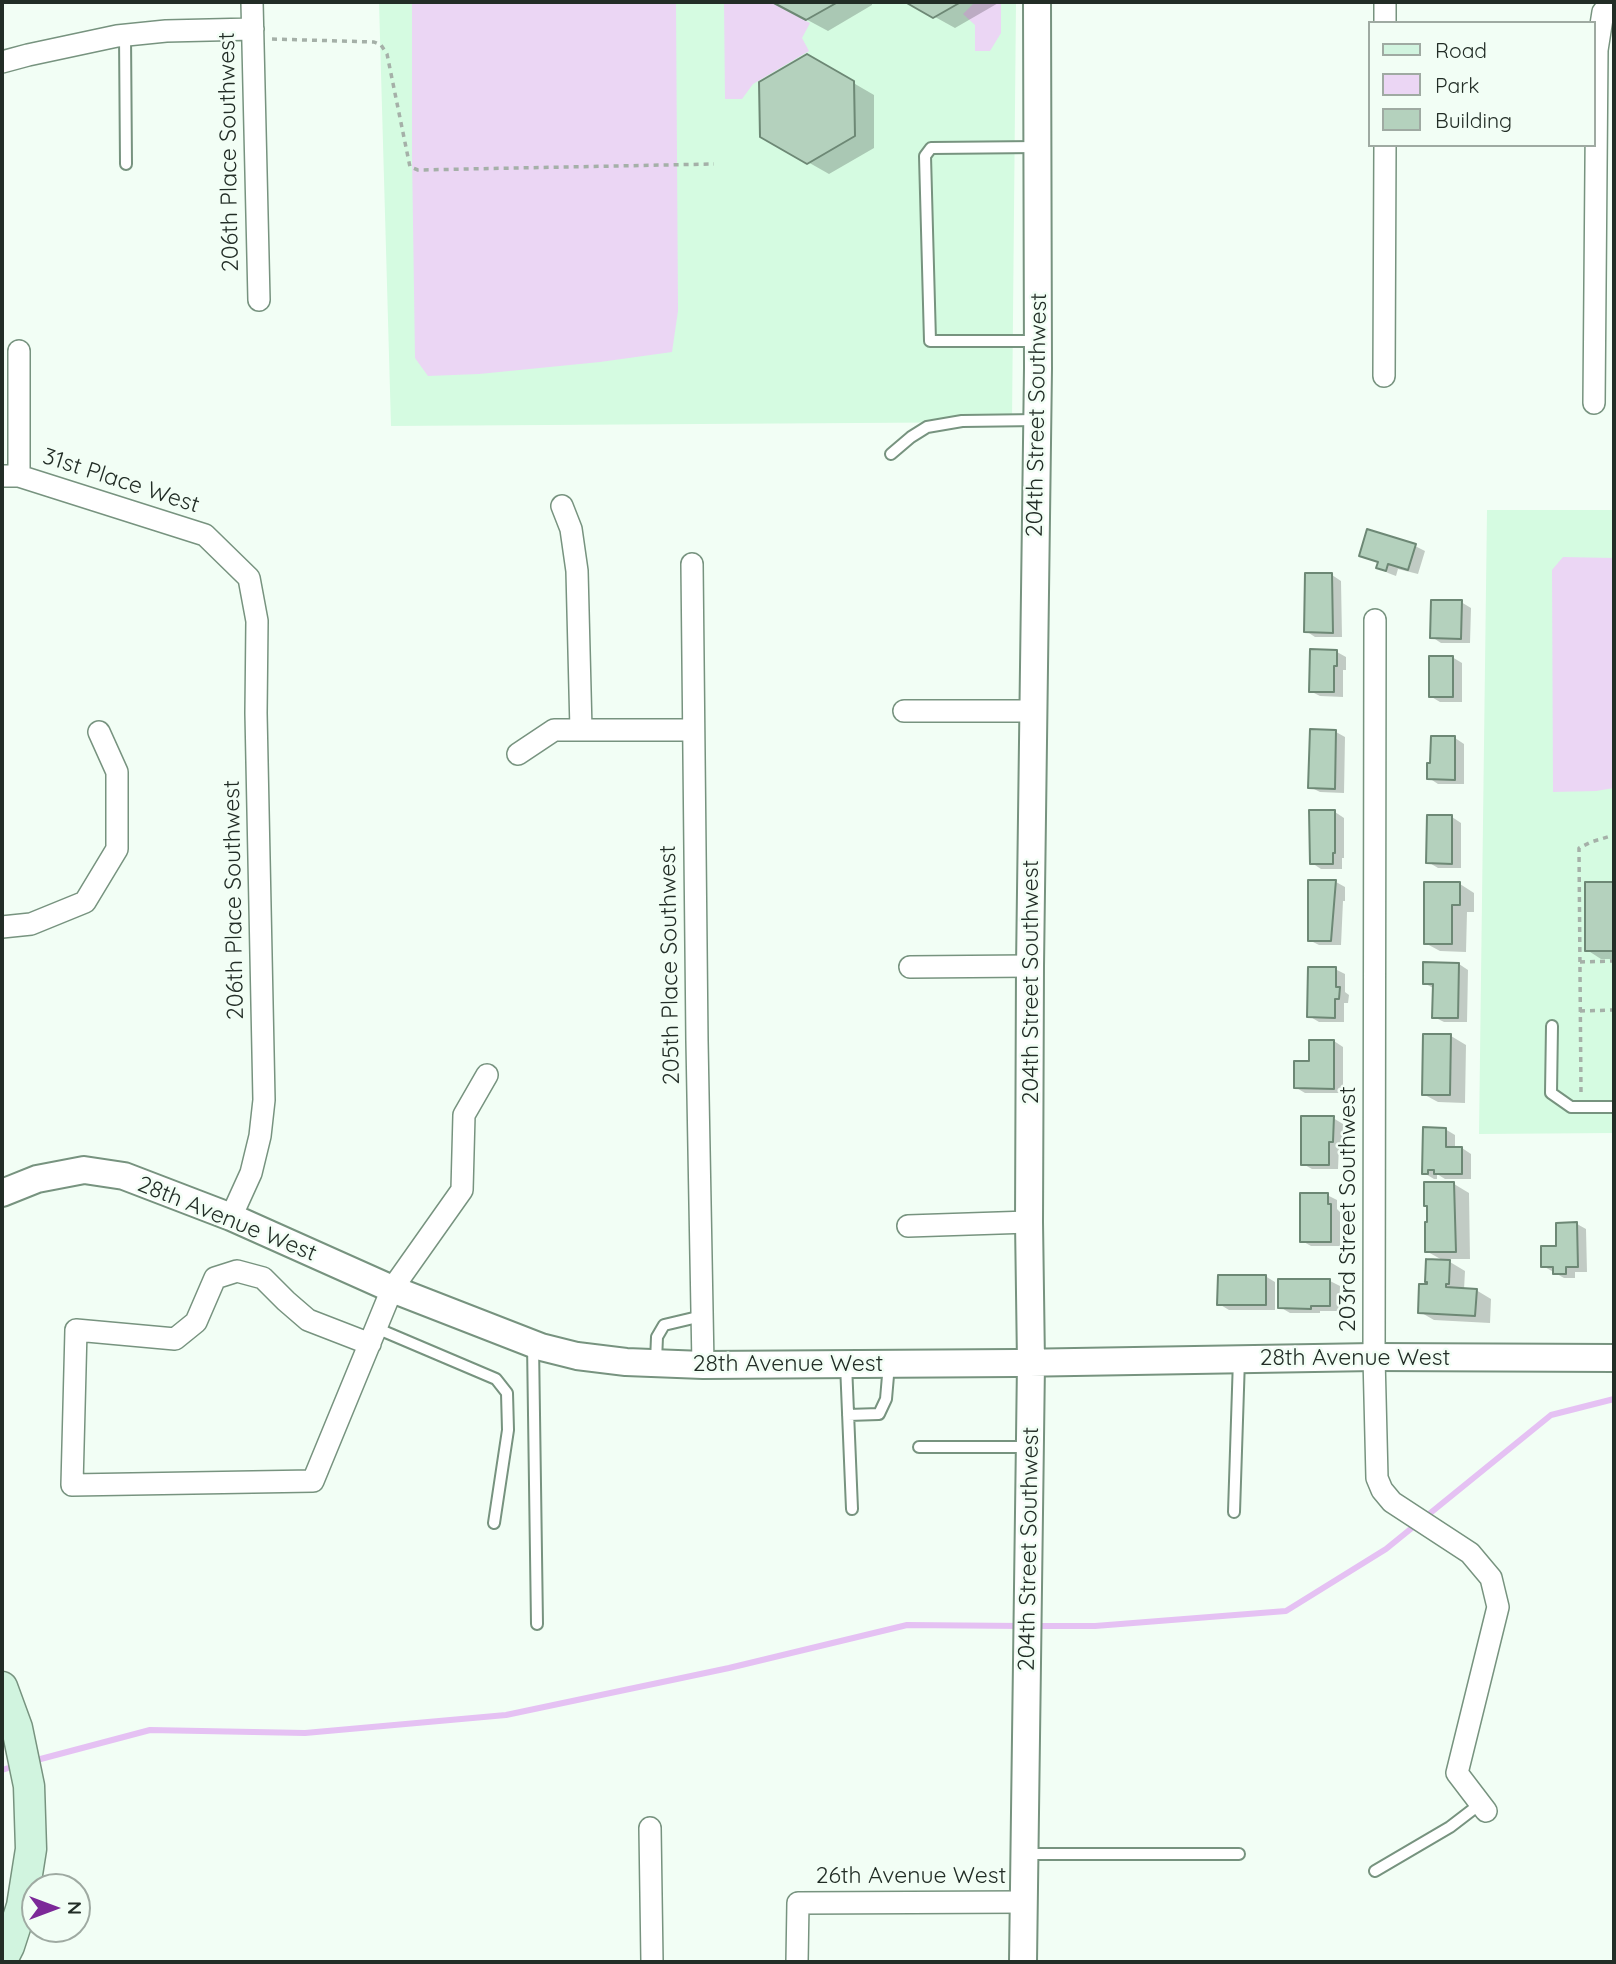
<!DOCTYPE html>
<style>
body{margin:0}
#map{position:relative;width:1616px;height:1964px;overflow:hidden;background:#f2fef5;font-family:Quicksand,sans-serif}
canvas{display:block}
.frame{position:absolute;inset:0;border:4px solid #222d26;pointer-events:none}
.legend{position:absolute;left:1368px;top:21px;width:228px;height:126px;box-sizing:border-box;background:#f2fef5;border:2px solid #9faaa2;margin:0;padding:9px 12px;list-style:none;font-size:21px;color:#222d26}
.legend li{display:flex;align-items:center;gap:14px;height:35px}
.legend b{width:35px;border:2px solid #9faaa2}
.north{position:absolute;left:21px;top:1873px;width:70px;height:70px;box-sizing:border-box;background:#f2fef5;border:2px solid #9faaa2;border-radius:50%;rotate:90deg;font-size:19px;font-weight:700;line-height:28px;text-align:center;color:#222d26}
.north::after{content:'';display:block;margin:auto;width:24px;height:32px;background:#7c2998;clip-path:polygon(50% 0,100% 100%,50% 72%,0 100%)}
</style>
<div id="map">
<canvas width="1616" height="1964"></canvas>
<div class="frame"></div>
<ul class="legend">
<li><b style="height:9px;background:#d1f4df"></b>Road</li>
<li><b style="height:19px;background:#ebd6f4"></b>Park</li>
<li><b style="height:19px;background:#b4d1bd"></b>Building</li>
</ul>
<div class="north">N</div>
</div>
<script>
const g = document.querySelector('canvas').getContext('2d');
g.lineJoin = 'round';
function paint(path, color) { g.fillStyle = color; g.fill(path, 'evenodd'); }
const toPath = rows => new Path2D(rows.map(r => 'M' + r).join(''));
function strokePath(path, color, width, dash) { g.strokeStyle = color; g.lineWidth = width; g.lineCap = dash ? 'butt' : 'round'; g.setLineDash(dash || []); g.stroke(path); }
function write(font, color, halo, rows, align = 'center') {
  g.font = font + ' Quicksand,sans-serif'; g.lineWidth = 5; g.setLineDash([]); g.textBaseline = 'middle'; g.strokeStyle = halo; g.fillStyle = color; for (const [text, x, y, turn = 0] of rows) {
    g.save(); g.translate(x, y); g.rotate((+turn || 0) * Math.PI / 180); g.textAlign = isNaN(turn) ? turn : align; if (halo) g.strokeText(text, 0, 0); g.fillText(text, 0, 0); g.restore();
  }
}
const built = toPath([
 [379,2,1016,2,1012,422,391,426],
 [1487,510,1614,510,1614,1133,1479,1134]
]);
const green = toPath([
 [412,2,676,2,678,311,672,352,600,362,479,374,428,376,415,358,412,155],
 [724,2,770,2,810,23,802,38,809,51,753,84,742,99,725,99],
 [975,2,1001,2,1001,33,990,51,975,51,975,25,963,14],
 [1563,557,1614,558,1614,788,1596,791,1553,792,1552,570]
]);
const shadow = toPath([
 [774,2,872,2,872,5,828,31],
 [908,2,1000,2,955,28],
 [807,56,874,95,874,148,829,174,762,136],
 [1415,546,1425,551,1418,574,1398,569,1396,576,1388,573,1378,568,1380,563,1361,555],
 [1332,575,1341,581,1342,637,1315,637,1306,631],
 [1461,602,1471,608,1470,643,1441,643,1432,637],
 [1337,652,1346,657,1346,670,1343,670,1343,697,1320,696,1310,691],
 [1452,657,1462,663,1462,702,1440,702,1430,696],
 [1336,732,1345,737,1344,793,1320,792,1310,787],
 [1455,738,1464,744,1464,784,1438,784,1429,778],
 [1335,812,1344,818,1344,858,1342,858,1342,869,1321,869,1312,863],
 [1452,817,1461,823,1461,868,1438,868,1428,862],
 [1336,882,1345,887,1345,901,1343,901,1341,945,1319,945,1309,940],
 [1460,884,1474,893,1474,912,1467,912,1466,952,1440,951,1425,943],
 [1586,884,1614,884,1614,959,1601,959,1587,950],
 [1459,964,1468,970,1467,1022,1444,1022,1434,1017,1435,989,1424,983],
 [1335,969,1345,974,1345,992,1349,995,1348,1003,1344,1003,1344,1022,1319,1022,1309,1016],
 [1451,1036,1466,1045,1465,1103,1438,1102,1423,1094],
 [1334,1041,1343,1047,1343,1093,1305,1093,1295,1087,1311,1063],
 [1333,1118,1343,1124,1342,1146,1339,1146,1338,1169,1312,1169,1303,1164],
 [1445,1129,1455,1135,1455,1148,1462,1148,1471,1154,1471,1179,1445,1179,1437,1174,1437,1179,1434,1179,1424,1173],
 [1454,1184,1469,1193,1470,1259,1445,1259,1465,1271,1464,1290,1476,1290,1491,1299,1490,1323,1434,1320,1420,1312,1428,1286,1446,1262,1426,1251,1429,1207,1425,1205],
 [1327,1195,1337,1200,1337,1209,1340,1212,1340,1246,1311,1246,1302,1241],
 [1577,1224,1586,1229,1587,1272,1575,1272,1575,1278,1564,1278,1543,1266],
 [1265,1276,1275,1282,1275,1310,1229,1310,1219,1304],
 [1330,1281,1340,1286,1339,1311,1320,1311,1320,1313,1290,1313,1280,1307]
]);
const stream = toPath([
 [1033,1626,1095,1626,1286,1611,1386,1549,1551,1415,1614,1399],
 [33,1761,150,1730,305,1733,506,1715,729,1668,907,1625,1022,1626],
 [2,1770,15,1766]
]);
const building = toPath([
 [772,2,838,2,806,20,772,2],
 [905,2,961,2,933,18,905,2],
 [807,54,854,81,855,136,807,164,760,137,759,82,807,54],
 [1367,529,1416,544,1408,570,1388,564,1386,571,1376,568,1378,562,1359,556,1367,529],
 [1305,573,1332,573,1333,633,1304,632,1305,573],
 [1431,600,1462,600,1461,639,1430,638,1431,600],
 [1310,649,1337,650,1337,666,1334,666,1334,692,1309,692,1310,649],
 [1429,656,1453,656,1453,697,1429,697,1429,656],
 [1310,729,1336,730,1335,789,1308,788,1310,729],
 [1431,736,1455,736,1455,780,1427,779,1427,763,1430,763,1431,736],
 [1309,810,1335,810,1335,853,1333,853,1333,864,1310,864,1309,810],
 [1427,815,1452,815,1452,864,1426,863,1427,815],
 [1308,880,1336,880,1331,941,1308,941,1308,880],
 [1424,882,1460,882,1460,905,1452,905,1452,944,1424,944,1424,882],
 [1585,882,1614,882,1614,951,1585,951,1585,882],
 [1423,962,1459,963,1458,1018,1432,1018,1433,984,1423,984,1423,962],
 [1308,967,1336,967,1336,987,1340,987,1339,999,1335,999,1335,1018,1307,1017,1308,967],
 [1423,1034,1451,1034,1450,1095,1422,1095,1423,1034],
 [1309,1040,1334,1040,1334,1089,1294,1088,1294,1061,1309,1061,1309,1040],
 [1301,1116,1334,1116,1333,1142,1329,1142,1329,1165,1301,1165,1301,1116],
 [1423,1127,1446,1128,1446,1147,1462,1147,1462,1174,1434,1174,1434,1170,1428,1170,1428,1174,1422,1174,1423,1127],
 [1424,1182,1454,1182,1456,1252,1425,1252,1425,1222,1427,1222,1427,1206,1424,1206,1424,1182],
 [1300,1193,1328,1193,1328,1204,1331,1204,1331,1242,1300,1242,1300,1193],
 [1577,1222,1578,1267,1566,1267,1566,1274,1553,1274,1553,1267,1541,1267,1541,1246,1556,1246,1556,1223,1577,1222],
 [1426,1259,1450,1260,1449,1284,1446,1284,1446,1287,1477,1289,1475,1316,1418,1313,1419,1284,1427,1284,1427,1282,1425,1282,1426,1259],
 [1218,1275,1266,1275,1266,1305,1217,1305,1218,1275],
 [1278,1279,1330,1279,1330,1306,1311,1306,1311,1309,1278,1308,1278,1279]
]);
const path = toPath([
 [272,39,374,42,381,45,387,54,410,167,418,170,714,164],
 [1580,962,1614,961],
 [1580,1011,1614,1010],
 [1581,1092,1579,848,1591,842,1614,835]
]);
const service = toPath([
 [125,35,126,164],
 [1038,147,931,148,925,156,930,341,1038,341],
 [891,454,911,437,927,427,962,421,1038,420],
 [1552,1026,1551,1093,1571,1107,1614,1107],
 [376,1328,496,1379,507,1393,508,1430,494,1523],
 [533,1344,537,1624],
 [656,1361,657,1337,664,1325,702,1316],
 [846,1364,852,1509],
 [848,1415,879,1414,886,1399,889,1364],
 [919,1447,1030,1447],
 [1234,1512,1239,1359],
 [1025,1854,1239,1854],
 [1375,1871,1450,1827,1480,1804]
]);
const minor = toPath([
 [252,2,259,300],
 [1385,23,1385,2],
 [2,62,28,55,117,36,166,31,253,29],
 [19,351,19,476],
 [1384,376,1385,145],
 [1594,403,1597,50,1603,12,1612,2],
 [2,476,19,476,205,535,249,578,257,621,256,713,264,1100,260,1136,251,1173,231,1217],
 [562,506,571,529,577,571,581,730],
 [692,564,697,1041,703,1365],
 [1375,620,1374,1357,1377,1478,1382,1490,1392,1502,1470,1553,1491,1578,1498,1607,1457,1773,1486,1811],
 [904,711,1033,711],
 [518,754,554,730,693,730],
 [2,927,31,924,85,902,117,849,117,772,99,732],
 [910,967,1030,966],
 [908,1226,1029,1222],
 [370,1344,308,1320,286,1301,263,1278,237,1271,215,1278,196,1322,175,1339,76,1330,72,1485,313,1481,376,1328,392,1289,462,1190,464,1115,487,1075],
 [650,1828,652,1962],
 [797,1962,798,1903,1024,1902]
]);
const tertiary = toPath([
 [2,1193,37,1179,84,1170,124,1176,231,1217,392,1289,541,1347,577,1356,626,1362,703,1365,1015,1363,1374,1357,1614,1358],
 [1023,1962,1031,1363,1029,1222,1030,966,1038,368,1037,2]
]);
const secondary = toPath([
 [2,1687,17,1728,29,1786,31,1849,22,1906,9,1946,2,1960]
]);
const streetNames = [
 ["206th Place Southwest",229,152,-91],
 ["204th Street Southwest",1037,415,-89],
 ["31st Place West",121,481,18],
 ["206th Place Southwest",234,900,-91],
 ["205th Place Southwest",670,965,-91],
 ["204th Street Southwest",1031,982,-90],
 ["203rd Street Southwest",1348,1209,-90],
 ["28th Avenue West",227,1219,22],
 ["28th Avenue West",1355,1358],
 ["28th Avenue West",788,1364],
 ["204th Street Southwest",1029,1549,-89],
 ["26th Avenue West",911,1876]
];
paint(built, '#d5fbe1');
paint(green, '#ebd6f4');
paint(shadow, '#0003');
strokePath(stream, '#e5c1f3', 6);
paint(building, '#b4d1bd');
strokePath(building, '#6d8875', 2);
strokePath(service, '#77937f', 14);
strokePath(minor, '#77937f', 24);
strokePath(tertiary, '#77937f', 30);
strokePath(secondary, '#77937f', 33);
strokePath(path, '#a5b0a8', 3.5, [5, 5]);
strokePath(service, '#fff', 10);
strokePath(minor, '#fff', 21);
strokePath(tertiary, '#fff', 26);
strokePath(secondary, '#d1f4df', 30);
write('23px', '#222d26', '#f2fef5', streetNames);
</script>
